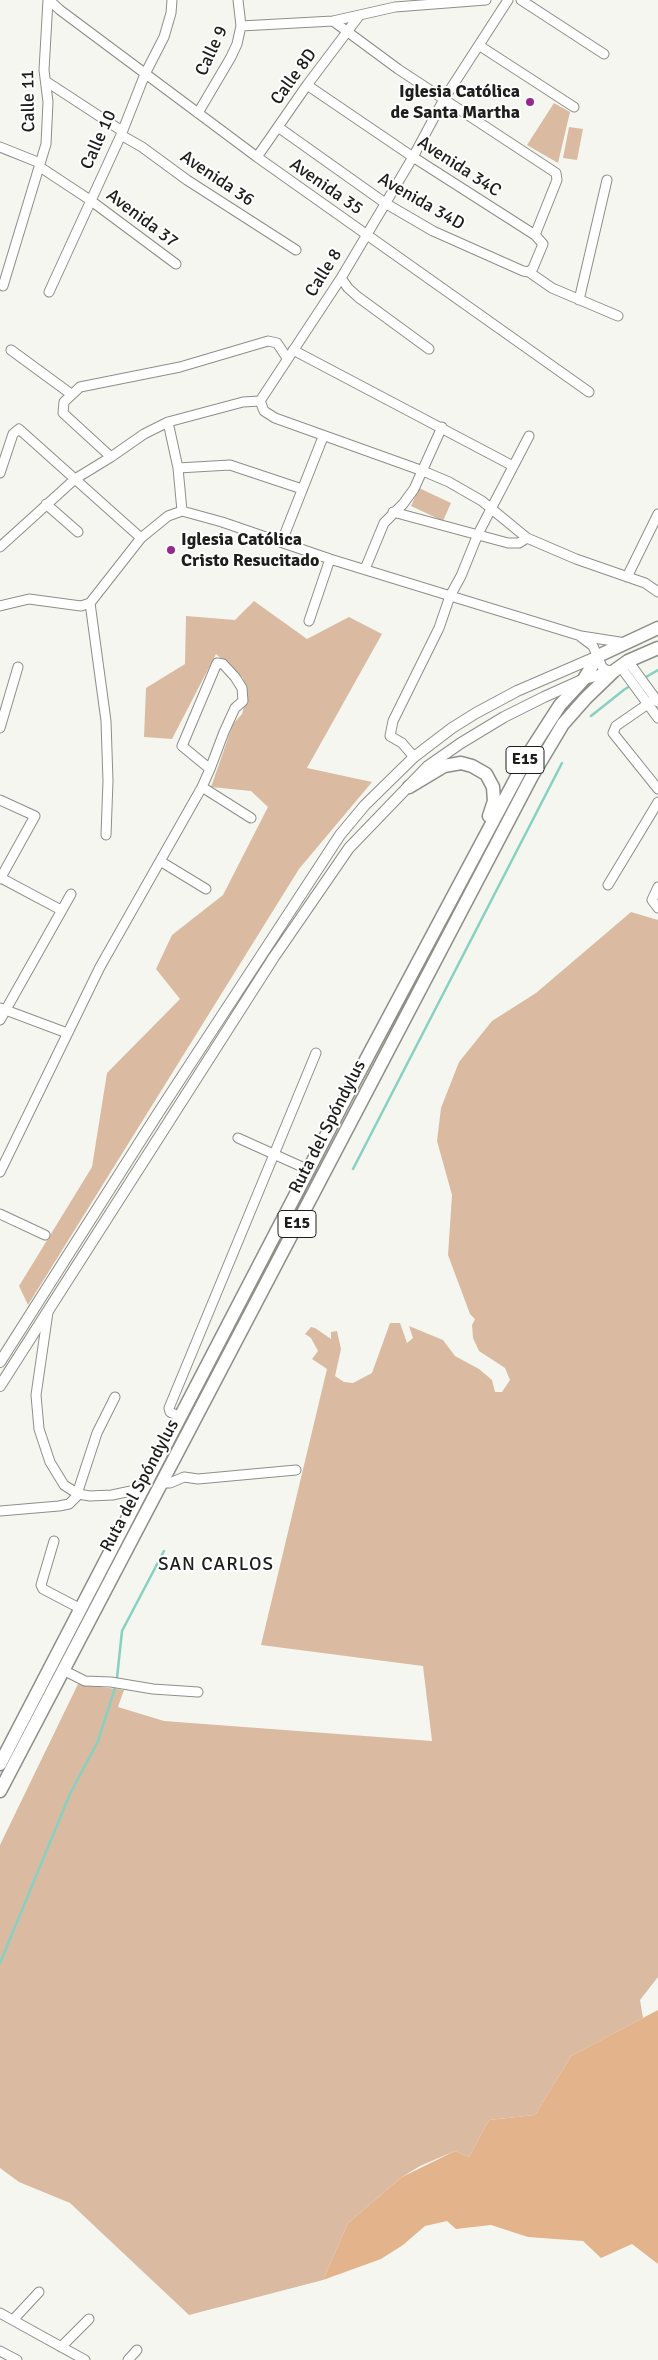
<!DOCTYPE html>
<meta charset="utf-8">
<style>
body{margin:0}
canvas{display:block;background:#f4f6ef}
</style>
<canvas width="658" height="2360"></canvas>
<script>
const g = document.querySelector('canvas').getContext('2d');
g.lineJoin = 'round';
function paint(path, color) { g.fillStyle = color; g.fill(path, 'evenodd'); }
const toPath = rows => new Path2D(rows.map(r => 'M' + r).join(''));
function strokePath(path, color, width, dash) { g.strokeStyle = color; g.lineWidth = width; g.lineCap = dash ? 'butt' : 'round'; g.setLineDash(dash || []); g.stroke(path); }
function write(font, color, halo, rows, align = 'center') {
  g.font = font + ' Signika,sans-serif'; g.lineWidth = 4; g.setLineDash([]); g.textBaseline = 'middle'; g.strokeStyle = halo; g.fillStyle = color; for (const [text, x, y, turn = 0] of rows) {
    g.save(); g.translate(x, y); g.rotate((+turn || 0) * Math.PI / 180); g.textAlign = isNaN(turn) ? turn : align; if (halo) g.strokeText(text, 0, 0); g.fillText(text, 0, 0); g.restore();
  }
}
const green = toPath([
 [554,103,570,112,558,163,527,145],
 [569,127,583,129,577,160,563,158],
 [419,488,451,503,443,521,411,506],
 [254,601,307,639,349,617,382,634,307,768,372,782,299,869,28,1305,19,1286,92,1167,107,1073,180,999,156,969,172,935,223,895,268,807,251,791,211,787,233,724,242,714,247,697,243,678,216,654,172,739,144,737,146,688,185,664,186,616,235,620],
 [631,912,658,920,658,1977,640,2000,643,2018,571,2056,535,2115,489,2120,469,2157,455,2151,420,2166,402,2177,348,2223,323,2280,189,2315,70,2203,19,2182,0,2168,0,1845,78,1684,124,1690,118,1707,164,1721,432,1741,423,1666,261,1645,327,1369,312,1359,318,1351,311,1338,305,1334,311,1327,315,1328,331,1339,331,1332,337,1331,341,1349,335,1376,344,1382,353,1383,372,1373,390,1323,400,1323,407,1343,413,1338,409,1326,443,1340,455,1356,479,1369,492,1380,495,1392,502,1392,510,1380,505,1368,479,1351,473,1338,472,1325,475,1319,470,1314,448,1255,452,1195,437,1141,441,1108,459,1062,492,1021,536,993]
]);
const forest = toPath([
 [658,2010,658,2264,632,2244,601,2258,583,2241,528,2237,491,2225,456,2229,447,2221,425,2226,403,2245,381,2259,323,2280,348,2223,402,2177,455,2151,469,2157,489,2120,535,2115,571,2056]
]);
const stream = toPath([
 [591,716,625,689,658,670],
 [353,1169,562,763],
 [117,1678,122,1631,164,1551],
 [0,1963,70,1794,98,1741,115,1688]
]);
const minor = toPath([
 [49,0,60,10,257,157,589,392],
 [521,0,604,54],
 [333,21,398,69,556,173,557,180,535,235],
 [241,26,333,21,395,7,486,0],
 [480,46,574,107],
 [47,82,122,131],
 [198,113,231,57,237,44,241,26,238,0],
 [278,127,385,203,433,231,523,271,529,272,533,268,543,244,535,235,413,157,307,85],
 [121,135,142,147,187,180,296,250],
 [0,147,40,163],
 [257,157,307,85,359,16],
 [40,167,90,200,176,264],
 [529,272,552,288,618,316],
 [341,278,348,288,358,297,429,349],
 [3,286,46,144,48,102,44,70,48,0],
 [49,292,121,135,145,74,164,37,171,13,172,0],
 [579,300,607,180],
 [11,350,71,394],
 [293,350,513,466],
 [260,401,264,411,275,418,423,471,449,482,482,501,527,538,576,559,645,583,658,592],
 [168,422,178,468,182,511],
 [111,457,63,413,64,402,80,387,180,367,268,341,277,343,287,358],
 [178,468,230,465,302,489],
 [0,473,13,434,19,429,141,538],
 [46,504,78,532],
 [393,512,508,543,519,543,527,538],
 [282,541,323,437],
 [0,547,75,479,111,457,144,434,168,422,243,402,260,401,341,278,413,157,444,99,508,0],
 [365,569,384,523,403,504,414,489,442,427],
 [627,577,658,514],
 [90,603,106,721,108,781,106,835],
 [0,606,29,599,81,606,90,603,141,538,168,516,182,511,222,522,330,559,581,636,626,643],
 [309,621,330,559],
 [581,637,593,646,602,667,606,670,614,671],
 [628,661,658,702],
 [620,666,658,718],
 [655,699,616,726,613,733,658,789],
 [0,728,18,667],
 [414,757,402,743,390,736,393,721,439,628,450,596,461,576,478,534,529,436],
 [202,787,251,818],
 [0,800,35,816,0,879],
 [160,861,206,889],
 [1,878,61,910],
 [608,885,658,802],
 [658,887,652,900,658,908],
 [0,1008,67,1033],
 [0,1020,71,894],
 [238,1138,309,1170],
 [0,1172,100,967,202,787,210,769,224,732,235,708,243,701,242,688,235,677,223,664,217,663,182,746,210,769],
 [0,1214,45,1235],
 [48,1312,36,1395,39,1429,50,1462,64,1485,78,1494,90,1496,112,1495,145,1488],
 [180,1417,170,1412,169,1408,316,1053],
 [161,1483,170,1483,184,1477,198,1479,296,1470],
 [0,1511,59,1506,69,1504,76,1497,97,1433,115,1397],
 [54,1541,41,1585,43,1589,81,1609],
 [63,1670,85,1681,111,1682,153,1689,198,1692],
 [0,2313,85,2360],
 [13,2320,39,2292],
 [61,2347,89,2319],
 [0,2351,17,2360],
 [128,2360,137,2350]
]);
const major = toPath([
 [0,1362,155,1118,340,835,365,805,414,757,452,728,476,713,517,691,598,656],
 [0,1386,274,957,349,848,428,766,461,743,504,717,544,697,584,679,614,671]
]);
const highway = toPath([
 [409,787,444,766,461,763,472,766,486,774,493,787,494,801,489,816],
 [0,1764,353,1084,531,750,560,705,584,679,598,656,658,628],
 [0,1791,532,776,563,724,586,698,614,671,628,661,658,648]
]);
const markers = [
 [530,102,5,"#952a8c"],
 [171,550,5,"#952a8c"]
];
const shields = [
 [525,760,38],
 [297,1224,38]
];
const shieldNames = [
 ["E15",525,760],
 ["E15",297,1224]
];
const streetNames = [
 ["Calle 9",212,51,-65],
 ["Calle 8D",294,77,-54],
 ["Calle 11",29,101,-91],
 ["Calle 10",99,140,-66],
 ["Avenida 34C",459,167,33],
 ["Avenida 36",217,179,34],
 ["Avenida 35",326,187,35],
 ["Avenida 34D",421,202,30],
 ["Avenida 37",142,219,37],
 ["Calle 8",324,273,-58],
 ["Ruta del Spóndylus",328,1127,-63],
 ["Ruta del Spóndylus",140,1486,-62]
];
const poiNames = [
 ["Iglesia Católica",520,92],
 ["de Santa Martha",520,113],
 ["Iglesia Católica",181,540,"left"],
 ["Cristo Resucitado",181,561,"left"]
];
const neighbourhoodNames = [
 ["SAN CARLOS",216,1565]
];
paint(green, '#dabba2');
paint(forest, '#e3b38b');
strokePath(stream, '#86d1c2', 2.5);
strokePath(minor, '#8d8f88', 11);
strokePath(major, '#8d8f88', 12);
strokePath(highway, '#8d8f88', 15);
strokePath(minor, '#fff', 9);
strokePath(major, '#fff', 10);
strokePath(highway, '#fff', 12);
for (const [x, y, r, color] of markers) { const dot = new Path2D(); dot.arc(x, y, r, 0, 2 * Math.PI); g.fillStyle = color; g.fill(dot); strokePath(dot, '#fff', 2); }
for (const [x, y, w] of shields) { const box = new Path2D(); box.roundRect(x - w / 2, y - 13.5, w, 27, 4); g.fillStyle = '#fff'; g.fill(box); strokePath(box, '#1e1f1d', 1); }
write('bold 16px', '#1e1f1d', null, shieldNames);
write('18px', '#1e1f1d', '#fff', streetNames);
write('bold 18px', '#1e1f1d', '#fff', poiNames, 'right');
g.letterSpacing = '1px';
write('19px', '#1e1f1d', '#fff', neighbourhoodNames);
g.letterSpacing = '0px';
</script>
